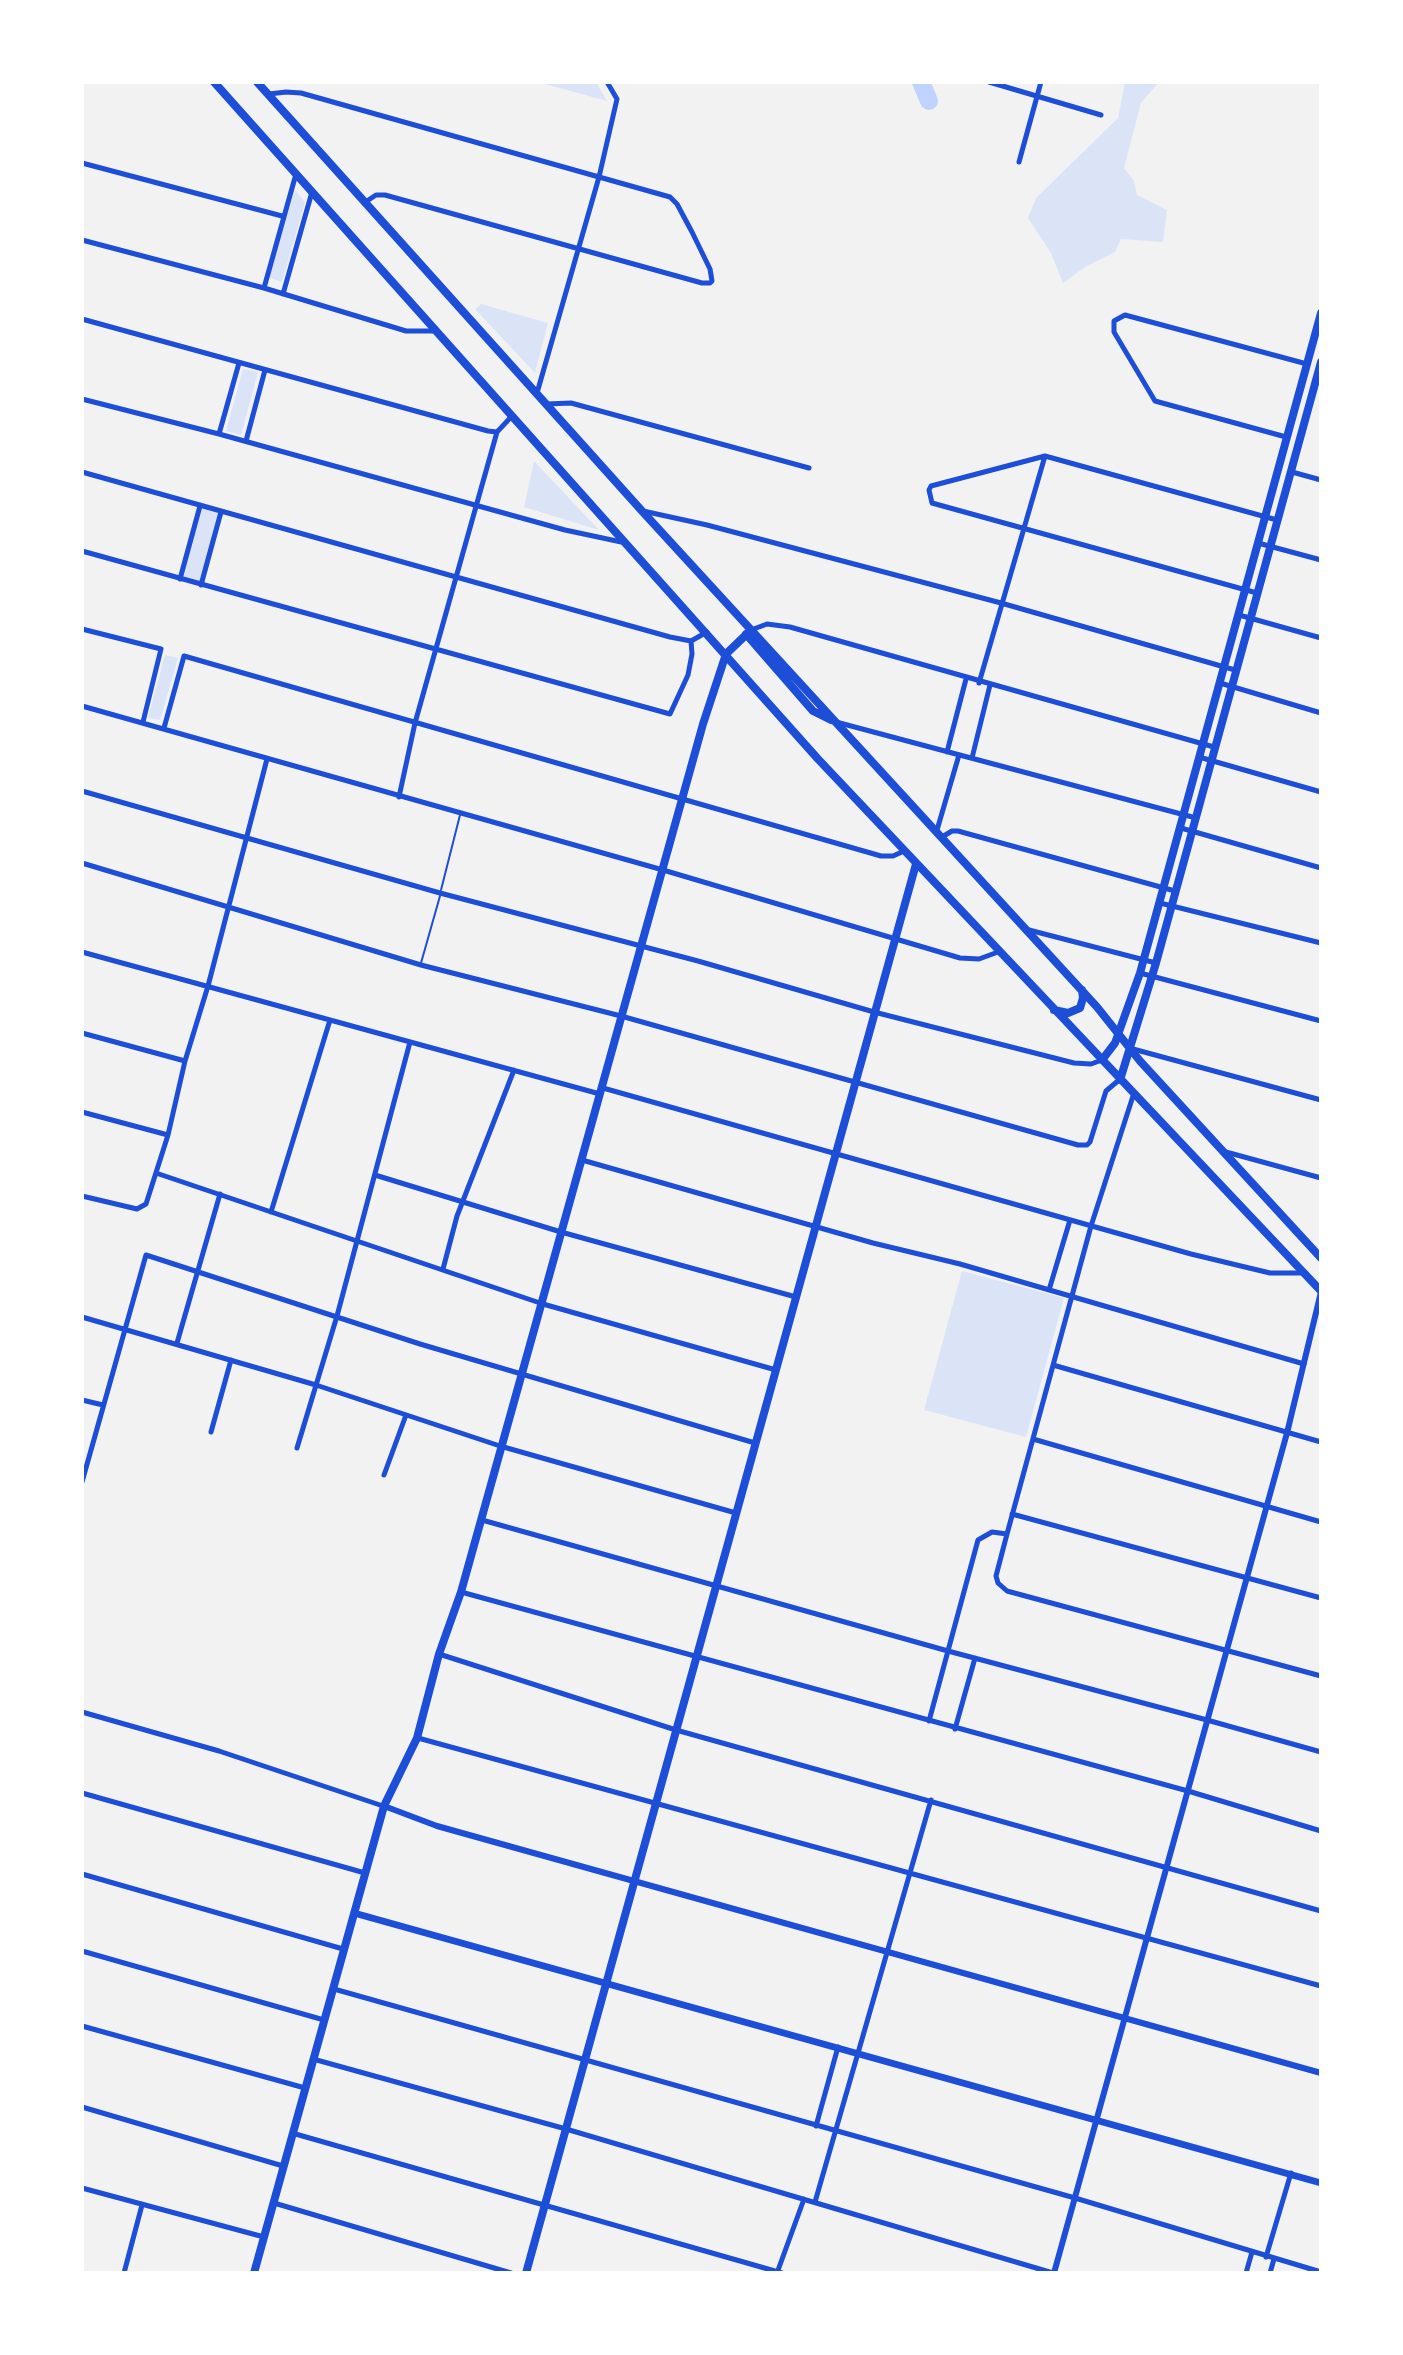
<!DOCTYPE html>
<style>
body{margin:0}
#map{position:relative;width:1403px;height:2355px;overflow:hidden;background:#f2f2f2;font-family:Quicksand,sans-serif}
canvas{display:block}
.frame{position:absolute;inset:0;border:84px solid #fff;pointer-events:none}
</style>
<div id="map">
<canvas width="1403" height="2355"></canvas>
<div class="frame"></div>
</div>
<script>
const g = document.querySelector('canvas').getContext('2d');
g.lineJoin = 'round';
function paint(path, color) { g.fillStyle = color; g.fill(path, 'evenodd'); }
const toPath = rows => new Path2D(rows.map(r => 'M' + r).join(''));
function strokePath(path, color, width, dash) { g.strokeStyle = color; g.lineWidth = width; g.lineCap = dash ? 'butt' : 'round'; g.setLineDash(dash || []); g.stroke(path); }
const green = toPath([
 [538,82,596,82,607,101],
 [1125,82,1159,82,1141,103,1124,168,1134,181,1137,195,1167,210,1163,242,1121,239,1115,252,1085,267,1063,283,1051,253,1028,218,1036,198,1118,118],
 [295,190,305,202,282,282,268,277],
 [481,304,548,323,535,373,475,309],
 [243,369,258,372,241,435,226,431],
 [534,461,599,530,524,507],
 [200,506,221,512,201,585,180,579],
 [165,655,178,658,160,720,148,718],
 [962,1271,1064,1298,1026,1437,924,1410]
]);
const river = toPath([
 [921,82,929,101]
]);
const service = toPath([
 [441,890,460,815],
 [421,963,440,896]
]);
const minor = toPath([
 [989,82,1101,115],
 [269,94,286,92,301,93,670,197,677,204,692,232,710,269,712,281,710,283,702,283,385,195,376,195,364,203],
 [1019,162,1041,82],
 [82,163,282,216],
 [82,240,264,288,406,331,436,331],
 [264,288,296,174],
 [283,294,312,192],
 [82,319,488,431,497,432,512,416],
 [537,393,599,177,617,99,607,82],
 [82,399,219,434,565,530,626,543],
 [547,404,571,403,809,468],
 [219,434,239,363],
 [1286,437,1155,401,1114,332,1114,321,1125,315,1307,364],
 [246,441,265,370],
 [82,472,670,637,691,641,707,632],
 [1292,472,1321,480],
 [643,511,707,525,1001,603,1235,670],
 [1258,543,1321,560],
 [82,551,670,714,688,675,692,654,691,641],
 [180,579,200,506],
 [201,585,221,512],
 [1257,593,932,503,929,490,931,486,1045,456,1277,520],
 [1239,615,1321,638],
 [82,629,161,649,143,722],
 [751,630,767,624,790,627,1214,747],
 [979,683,1045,456],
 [1220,683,1321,713],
 [82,706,663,870,960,958,979,959,998,952],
 [836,722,1196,818],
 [164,728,184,656,881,856,893,856,904,851],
 [947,752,966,679],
 [1199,757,1321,792],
 [972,758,990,685],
 [82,791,440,893,698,961,874,1012,1074,1063,1091,1064,1102,1060],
 [399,797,415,723,497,432],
 [1181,828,1321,868],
 [937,830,959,755],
 [942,837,952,831,958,831,1175,891],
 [82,863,421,965,621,1016,1078,1145,1087,1145,1090,1142,1106,1091,1119,1080],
 [1160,903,1321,943],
 [1029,930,1156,963],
 [82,952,600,1094],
 [1140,973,1321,1021],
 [82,1033,185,1061],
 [1133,1049,1321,1100],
 [603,1088,1191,1254,1270,1273,1303,1273],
 [1134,1093,1091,1226,1007,1534,996,1576,998,1583,1007,1591,1321,1676],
 [82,1112,168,1135],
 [1226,1152,1321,1178],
 [582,1160,873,1243,960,1264,1304,1364],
 [156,1173,543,1304,776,1370],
 [375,1175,561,1232,796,1297],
 [82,1196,137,1209,146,1204,168,1135,185,1061,208,986,267,759],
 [271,1212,330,1020],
 [443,1269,457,1216,514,1070],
 [1049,1290,1070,1220],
 [82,1317,316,1385,500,1446,736,1513],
 [177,1343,220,1194],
 [1053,1365,1321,1442],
 [82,1400,103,1405],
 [211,1432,231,1360],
 [1033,1439,1321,1522],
 [297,1448,337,1316,410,1042],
 [384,1475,406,1415],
 [82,1482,146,1255,420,1344,755,1443],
 [1012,1514,1321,1598],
 [482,1520,948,1651,1207,1720,1321,1752],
 [461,1592,1188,1791,1321,1831],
 [439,1654,676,1730,1321,1911],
 [82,1712,219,1751,383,1806],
 [929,1721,978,1540,992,1532,1007,1534],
 [955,1729,975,1658],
 [418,1738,1321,1986],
 [82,1793,365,1873],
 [82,1874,343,1949],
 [82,1951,324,2020],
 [334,1989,1075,2198,1321,2272],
 [82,2026,305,2088],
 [313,2059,566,2129,1053,2273],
 [82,2107,283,2166],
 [816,2126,838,2047],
 [292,2133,782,2273],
 [82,2188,264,2237],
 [815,2202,931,1800],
 [274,2203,511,2273],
 [1266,2257,1291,2173],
 [124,2273,142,2205],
 [777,2273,804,2199],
 [1246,2273,1252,2252],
 [1270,2273,1274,2259]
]);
const tertiary = toPath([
 [384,1806,437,1826,1321,2073],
 [1054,2273,1287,1433,1321,1292]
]);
const secondary = toPath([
 [354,1913,1321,2183]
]);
const primary = toPath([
 [214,82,818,759,1321,1291],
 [257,82,642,511,1097,1007,1140,1061,1321,1258],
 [746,634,813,711,831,720],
 [1054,1010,1068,1013,1080,1008,1083,998,1082,990],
 [1102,1060,1115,1043,1140,973,1321,313],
 [1120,1080,1156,963,1321,362],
 [254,2273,384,1806,417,1738,439,1654,461,1592,703,724,726,654,751,630],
 [526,2273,916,864]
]);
paint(green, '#dbe4f7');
strokePath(river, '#bfd3fe', 18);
strokePath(service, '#1d4ed8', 2);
strokePath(minor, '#1d4ed8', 5);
strokePath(tertiary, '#1d4ed8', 6);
strokePath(secondary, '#1d4ed8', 7);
strokePath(primary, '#1d4ed8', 8);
</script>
